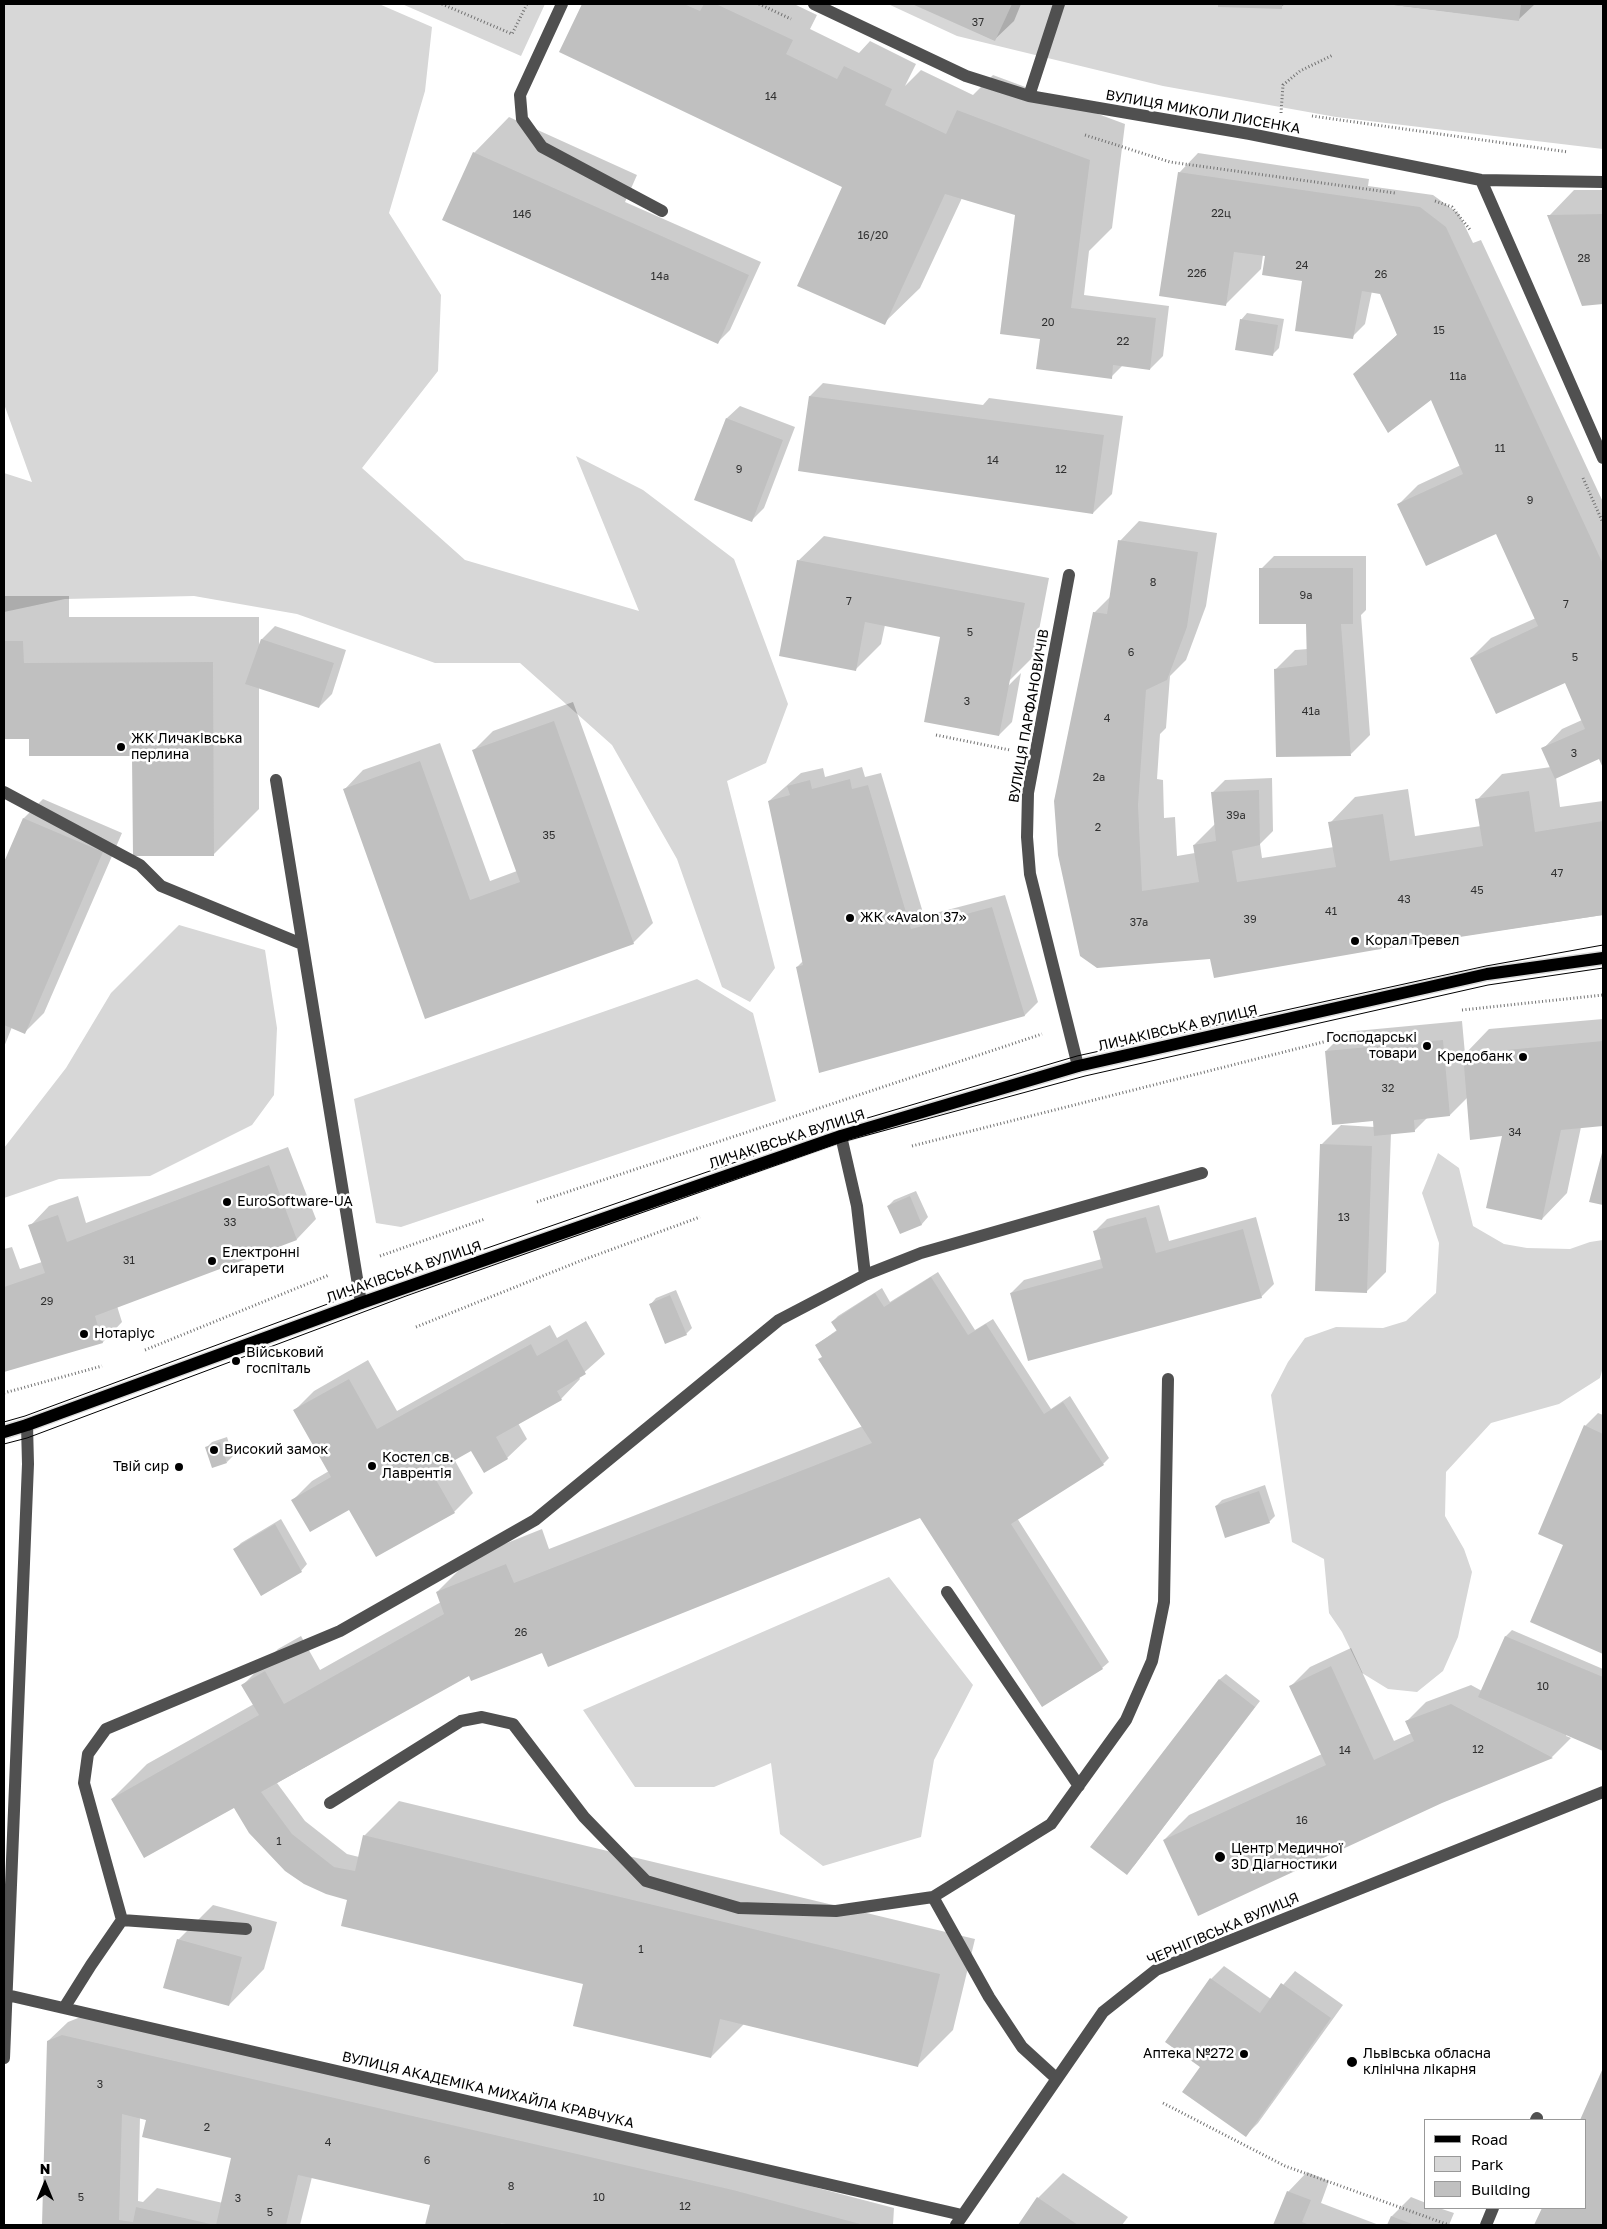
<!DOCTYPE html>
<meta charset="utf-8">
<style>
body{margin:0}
#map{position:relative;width:1607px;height:2229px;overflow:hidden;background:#fff;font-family:"Golos Text",sans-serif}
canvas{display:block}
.frame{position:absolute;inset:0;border:5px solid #000;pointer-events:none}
.legend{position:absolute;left:1424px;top:2119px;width:162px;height:90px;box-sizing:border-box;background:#fff;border:1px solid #999;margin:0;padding:6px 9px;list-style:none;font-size:15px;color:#000}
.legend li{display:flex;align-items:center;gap:10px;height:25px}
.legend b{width:25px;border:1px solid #999}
.north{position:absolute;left:20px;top:2159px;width:50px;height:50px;-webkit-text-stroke:4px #fff;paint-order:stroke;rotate:0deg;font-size:14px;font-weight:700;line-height:20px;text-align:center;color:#000}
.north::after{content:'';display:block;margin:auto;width:18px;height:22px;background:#000;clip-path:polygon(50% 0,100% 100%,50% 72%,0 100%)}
</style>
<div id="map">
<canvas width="1607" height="2229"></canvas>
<div class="frame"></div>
<ul class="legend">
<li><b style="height:6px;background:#000"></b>Road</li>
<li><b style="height:14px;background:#d7d7d7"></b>Park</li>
<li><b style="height:14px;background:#c0c0c0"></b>Building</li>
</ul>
<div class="north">N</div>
</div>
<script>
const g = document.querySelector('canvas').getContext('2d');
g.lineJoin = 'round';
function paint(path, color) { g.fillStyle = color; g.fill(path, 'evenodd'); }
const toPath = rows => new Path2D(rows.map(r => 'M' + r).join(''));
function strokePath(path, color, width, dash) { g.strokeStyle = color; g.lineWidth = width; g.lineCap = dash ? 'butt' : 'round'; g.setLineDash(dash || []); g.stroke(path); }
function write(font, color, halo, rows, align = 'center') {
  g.font = font + ' "Golos Text",sans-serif'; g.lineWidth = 5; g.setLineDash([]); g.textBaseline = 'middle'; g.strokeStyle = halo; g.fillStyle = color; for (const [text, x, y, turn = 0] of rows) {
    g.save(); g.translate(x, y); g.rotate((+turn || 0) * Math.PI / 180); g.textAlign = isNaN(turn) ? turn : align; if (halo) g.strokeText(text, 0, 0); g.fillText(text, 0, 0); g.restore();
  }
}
const green = toPath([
 [4,4,379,4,432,27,425,91,389,213,441,295,438,371,362,468,465,560,639,611,576,456,643,490,734,559,788,704,766,763,727,781,775,968,750,1002,722,987,677,859,612,745,520,663,435,663,297,614,194,596,65,599,4,612,4,473,32,482,4,404],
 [402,4,545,4,521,56],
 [888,4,1603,4,1603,149,1336,117,1163,86,957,36],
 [179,925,265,950,277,1028,274,1095,252,1125,150,1176,59,1179,4,1198,4,1148,66,1068,111,993],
 [697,979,753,1013,776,1101,401,1227,376,1223,354,1099],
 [1438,1153,1459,1168,1473,1226,1504,1244,1527,1248,1570,1249,1590,1242,1603,1240,1603,1367,1600,1378,1559,1404,1491,1423,1446,1472,1445,1516,1464,1549,1472,1572,1458,1637,1443,1671,1417,1692,1388,1689,1362,1673,1342,1632,1329,1613,1324,1559,1292,1542,1271,1395,1288,1362,1305,1338,1336,1327,1383,1328,1406,1321,1436,1293,1439,1243,1422,1193],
 [889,1577,973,1685,934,1760,921,1837,823,1866,780,1834,771,1763,714,1787,635,1787,583,1710]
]);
const shadow = toPath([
 [584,4,794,4,817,15,810,29,859,53,870,41,916,64,905,86,921,70,973,95,993,75,1125,124,1112,228,1089,251,1084,295,1169,306,1163,356,1150,369,1123,365,1111,377,1041,338,1017,214,962,198,920,288,884,323,843,187,561,51],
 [915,4,1021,4,1014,21,994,40],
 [1219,4,1285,4,1281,7,1219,6],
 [1386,4,1535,4,1518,20],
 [509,117,637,175,625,202,761,262,730,330,718,342,474,153],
 [1198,153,1369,179,1368,186,1433,195,1459,214,1473,243,1481,240,1603,502,1603,765,1600,758,1556,777,1560,807,1603,801,1603,915,1374,949,1212,956,1097,967,1055,801,1094,613,1111,596,1120,541,1139,521,1217,533,1206,606,1186,660,1170,676,1166,728,1160,734,1157,779,1163,780,1164,818,1175,817,1177,856,1195,853,1194,845,1215,824,1212,793,1225,780,1272,778,1273,831,1260,844,1262,858,1334,847,1330,823,1355,797,1408,789,1415,836,1481,826,1477,800,1502,774,1551,767,1543,749,1562,729,1582,720,1565,681,1471,658,1491,638,1536,618,1496,532,1399,504,1418,485,1461,465,1432,398,1355,374,1398,334,1381,292,1372,291,1365,324,1352,337,1304,279,1263,255,1261,269,1225,305,1179,173],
 [1574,190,1603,190,1603,302,1583,305,1549,216],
 [1247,313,1284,319,1279,348,1273,354,1241,320],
 [823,383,983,405,989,398,1123,416,1112,494,1093,513,800,470,810,396],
 [740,406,795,427,764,508,751,521,696,499,727,418],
 [824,536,1049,578,1034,656,1008,682,1008,686,1021,673,1012,722,999,735,942,636,885,625,881,644,856,669,798,561],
 [1274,556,1366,556,1366,610,1361,615,1370,735,1351,754,1275,670,1295,650,1308,649,1307,623,1261,569],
 [4,596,69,596,69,617,259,617,259,647,262,639,275,626,346,650,332,694,319,707,259,687,259,809,213,855,133,754,30,737,4,737],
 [573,702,653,923,633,943,426,1017,344,790,363,770,440,743,490,881,517,871,474,750,493,731],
 [862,767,865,777,881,773,924,916,1005,895,1038,1002,1025,1015,820,1071,797,967,803,961,769,801,801,773,823,768,825,777],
 [43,799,122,833,44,1013,25,1032,12,1027,4,1047,4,865,24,818],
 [1603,1019,1603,1125,1581,1127,1567,1193,1542,1219,1503,1135,1468,1097,1450,1115,1428,1117,1414,1131,1391,1133,1386,1272,1367,1291,1321,1145,1341,1125,1375,1127,1374,1120,1326,1051,1345,1032,1462,1021,1465,1054,1489,1029],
 [288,1147,316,1219,297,1239,117,1306,122,1322,103,1342,4,1371,4,1249,12,1247,20,1269,42,1262,30,1226,49,1206,78,1196,86,1223],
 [1603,1152,1603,1203,1591,1201],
 [916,1191,928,1217,922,1224,900,1233,888,1206,894,1200],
 [1159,1205,1169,1241,1256,1217,1274,1284,1261,1297,1011,1293,1024,1280,1102,1259,1094,1232,1107,1219],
 [938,1272,975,1330,993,1319,1051,1409,1070,1396,1109,1458,1103,1464,1017,1518,1109,1662,1102,1668,1042,1706,920,1516,543,1651,470,1674,277,1783,305,1821,347,1854,359,1857,364,1836,399,1801,975,1939,953,2030,918,2065,744,2024,711,2057,585,1983,350,1896,234,1806,112,1799,147,1764,254,1704,243,1685,278,1649,301,1636,320,1670,441,1602,437,1592,472,1557,542,1529,549,1549,863,1426,816,1345,837,1330,832,1322,838,1316,882,1288,890,1302],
 [676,1290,692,1328,686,1334,650,1305,656,1298],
 [586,1321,605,1354,579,1377,580,1379,561,1399,518,1423,527,1439,507,1458,472,1449,454,1459,473,1493,454,1512,350,1508,293,1500,312,1481,329,1471,295,1410,314,1391,368,1360,397,1411,550,1325,557,1338],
 [1598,1413,1603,1415,1603,1653,1532,1622,1565,1545,1585,1426],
 [227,1437,233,1456,227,1462,206,1448,212,1442],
 [1265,1485,1275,1516,1269,1522,1216,1506,1222,1500],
 [4,1489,5,1491,4,1531],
 [281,1519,307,1564,301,1571,261,1594,235,1549,241,1543],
 [1512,1630,1603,1669,1603,1749,1567,1734,1566,1736,1571,1738,1552,1757,1442,1802,1164,1840,1189,1815,1322,1754,1291,1686,1310,1667,1351,1648,1394,1741,1412,1733,1407,1721,1426,1702,1471,1685,1482,1691,1506,1636],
 [1226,1674,1260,1701,1133,1867,1219,1680],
 [213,1905,277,1922,264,1969,229,2005,178,1940],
 [1224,1966,1271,1999,1295,1971,1343,2005,1258,2123,1245,2136,1202,2066,1167,2042,1211,1979],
 [83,2016,753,2171,894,2208,893,2225,427,2225,432,2204,312,2177,300,2225,303,2225,43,2225,48,2041,68,2022],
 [140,2117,233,2157,223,2203,157,2188,143,2202,138,2201],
 [1603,2071,1603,2225,1535,2225,1543,2208,1586,2208,1586,2120,1582,2120],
 [1307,2172,1329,2181,1321,2203,1379,2225,1275,2225,1288,2192],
 [1063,2173,1128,2217,1122,2225,1020,2225,1038,2198],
 [1411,2197,1426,2203,1426,2208,1439,2208,1454,2213,1449,2225,1388,2225,1392,2216]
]);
const building = toPath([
 [582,4,684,4,700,11,704,4,716,4,793,40,786,54,837,79,844,66,892,89,885,105,946,134,957,110,1090,160,1071,308,1156,318,1150,370,1113,365,1112,379,1036,369,1040,339,1000,334,1015,215,945,194,885,325,797,286,842,187,559,52],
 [912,4,1012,4,995,41],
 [1218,4,1282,4,1282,9,1218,7],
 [1386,4,1521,4,1519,21],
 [473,152,749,275,718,344,442,220],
 [1178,172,1420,207,1446,227,1603,564,1603,768,1599,759,1555,779,1541,748,1585,729,1565,683,1496,714,1470,658,1538,626,1496,534,1426,566,1397,504,1463,474,1431,400,1388,433,1353,374,1397,335,1380,294,1362,291,1353,339,1295,331,1302,281,1262,275,1265,256,1234,252,1226,306,1159,296],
 [1603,214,1603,304,1582,306,1547,215],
 [1240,319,1278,325,1273,356,1235,350],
 [809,396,1104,435,1093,514,798,471],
 [726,418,783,440,752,522,694,500],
 [1118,540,1198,552,1187,627,1167,680,1146,690,1138,805,1142,891,1199,882,1193,845,1216,841,1211,792,1259,790,1260,845,1232,851,1237,882,1336,867,1328,822,1383,814,1390,861,1483,846,1475,799,1529,791,1535,832,1603,821,1603,915,1375,950,1214,978,1210,959,1097,968,1080,956,1058,855,1054,801,1093,612,1107,614],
 [797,560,1025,603,999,736,924,722,940,637,865,622,856,671,779,656],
 [1259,568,1353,568,1353,624,1341,624,1351,756,1276,757,1274,669,1307,665,1306,624,1259,624],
 [261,639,334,663,319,708,245,684],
 [4,641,23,641,24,663,213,662,214,856,133,856,132,756,29,756,29,739,4,739],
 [554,721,634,944,425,1019,343,789,420,761,470,900,520,882,472,750],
 [850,779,852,789,868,785,911,929,992,907,1025,1016,819,1073,796,967,803,965,768,801,790,795,787,786,810,780,812,789],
 [23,818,103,852,25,1034,4,1025,4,862],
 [1443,1040,1450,1116,1414,1120,1415,1132,1374,1136,1373,1121,1332,1125,1325,1051],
 [1603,1041,1603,1126,1561,1130,1542,1220,1486,1208,1502,1136,1470,1140,1463,1054],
 [1320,1144,1372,1146,1367,1293,1315,1291],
 [1603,1149,1603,1205,1589,1202],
 [269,1165,297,1240,95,1316,103,1343,4,1372,4,1287,45,1273,28,1225,58,1215,67,1242],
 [910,1196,922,1225,900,1234,887,1206],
 [1146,1217,1156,1253,1243,1229,1262,1298,1028,1361,1010,1293,1103,1268,1093,1231],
 [931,1277,968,1335,986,1324,1044,1414,1063,1402,1104,1465,1011,1524,1103,1669,1042,1707,920,1518,548,1667,542,1653,471,1681,469,1676,261,1792,292,1834,334,1867,355,1871,363,1835,940,1974,918,2067,720,2019,711,2058,573,2026,583,1984,341,1926,347,1900,326,1894,304,1884,285,1871,249,1833,234,1808,144,1858,111,1799,259,1715,241,1685,265,1671,284,1704,444,1614,436,1592,506,1564,514,1583,872,1443,818,1359,822,1357,815,1345,837,1331,831,1322,875,1293,884,1307],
 [670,1295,687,1335,665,1344,649,1304],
 [567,1339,586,1374,557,1391,562,1400,496,1437,508,1459,484,1473,471,1451,432,1473,455,1513,376,1557,349,1510,310,1532,291,1500,331,1477,293,1410,349,1379,377,1429,531,1344,537,1356],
 [1584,1425,1603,1434,1603,1654,1530,1622,1563,1545,1538,1534],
 [220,1442,227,1463,212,1468,205,1447],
 [1259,1491,1270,1523,1225,1538,1215,1506],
 [275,1524,302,1572,261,1596,233,1549],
 [1505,1636,1603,1677,1603,1751,1478,1697],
 [1331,1666,1374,1760,1414,1741,1405,1721,1451,1704,1553,1758,1442,1803,1198,1916,1163,1840,1326,1765,1289,1686],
 [1219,1679,1255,1707,1127,1875,1090,1847],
 [177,1939,242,1957,229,2006,163,1988],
 [1210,1978,1260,2013,1281,1983,1331,2018,1246,2137,1182,2092,1200,2067,1165,2042],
 [62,2035,733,2190,864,2225,511,2225,501,2223,500,2225,425,2225,430,2205,298,2175,286,2225,216,2225,231,2158,142,2137,146,2120,122,2114,119,2220,133,2222,136,2207,215,2225,42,2225,47,2041],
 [1603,2068,1603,2225,1534,2225,1542,2208,1586,2208,1586,2120,1580,2120],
 [1287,2191,1311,2200,1302,2222,1310,2225,1273,2225],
 [1037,2197,1078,2225,1018,2225],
 [1391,2216,1415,2225,1387,2225]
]);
const path = toPath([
 [442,4,512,34,527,4],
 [759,4,791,19],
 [1281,113,1283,85,1300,71,1333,55],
 [1312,116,1568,152],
 [1085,135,1170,162,1395,193],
 [1435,201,1452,207,1471,231],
 [1583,478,1603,523],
 [936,735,1010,750],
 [1462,1010,1603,995],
 [912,1146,1359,1033],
 [537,1202,1042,1034],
 [380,1256,485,1219],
 [416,1327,580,1261,700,1217],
 [145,1350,329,1275],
 [4,1393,102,1366],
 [1163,2103,1285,2166,1449,2225]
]);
const minor = toPath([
 [562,4,520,95,522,119,542,147,662,211],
 [814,4,966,76,1029,96,1250,134,1481,180,1603,182],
 [1029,96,1059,4],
 [1481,180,1603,458],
 [1069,575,1028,793,1027,837,1030,874,1078,1066],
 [276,780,361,1303],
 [4,792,140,865,161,886,302,944],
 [865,1275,921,1253,1202,1173],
 [947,1592,1079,1786],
 [330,1803,461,1721,482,1717,513,1724,584,1817,646,1881,739,1908,836,1911,933,1897,1051,1824,1126,1720,1152,1661,1164,1602,1168,1379],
 [933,1897,989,1997,1022,2047,1057,2079],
 [122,1920,246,1929],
 [7,1995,962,2215],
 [64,2008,91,1965,122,1920,84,1783,88,1754,106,1729,340,1631,535,1520,779,1320,865,1275,857,1206,841,1136],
 [4,2058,28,1464,27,1425],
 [1536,2120,1537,2118],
 [956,2225,1103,2012,1156,1970,1603,1792],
 [1486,2225,1493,2208]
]);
const major = toPath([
 [4,1432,27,1425,361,1303,841,1136,1078,1066,1487,974,1603,958]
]);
const tram = toPath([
 [4,1422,25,1416,360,1292,837,1127,1077,1056,1486,966,1603,945],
 [4,1444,27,1438,406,1296,842,1142,1085,1076,1488,985,1603,968]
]);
const markers = [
 [121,747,5,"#000"],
 [850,918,5,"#000"],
 [1355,941,5,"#000"],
 [1427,1046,5,"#000"],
 [1523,1057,5,"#000"],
 [227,1202,5,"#000"],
 [212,1261,5,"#000"],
 [84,1334,5,"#000"],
 [236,1361,5,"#000"],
 [214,1450,5,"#000"],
 [372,1466,5,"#000"],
 [179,1467,5,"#000"],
 [1220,1857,6,"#000"],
 [1244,2054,5,"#000"],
 [1352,2062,6,"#000"]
];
const numberNames = [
 ["37",978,23],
 ["14",771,97],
 ["22ц",1221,214],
 ["14б",522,215],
 ["16/20",873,236],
 ["28",1584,259],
 ["24",1302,266],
 ["22б",1197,274],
 ["26",1381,275],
 ["14а",660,277],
 ["20",1048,323],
 ["15",1439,331],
 ["22",1123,342],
 ["11а",1458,377],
 ["11",1500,449],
 ["14",993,461],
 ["9",739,470],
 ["12",1061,470],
 ["9",1530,501],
 ["8",1153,583],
 ["9а",1306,596],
 ["7",849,602],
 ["7",1566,605],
 ["5",970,633],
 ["6",1131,653],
 ["5",1575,658],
 ["3",967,702],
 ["41а",1311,712],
 ["4",1107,719],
 ["3",1574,754],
 ["2а",1099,778],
 ["39а",1236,816],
 ["2",1098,828],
 ["35",549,836],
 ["47",1557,874],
 ["45",1477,891],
 ["43",1404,900],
 ["41",1331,912],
 ["39",1250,920],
 ["37а",1139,923],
 ["32",1388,1089],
 ["34",1515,1133],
 ["13",1344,1218],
 ["33",230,1223],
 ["31",129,1261],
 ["29",47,1302],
 ["26",521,1633],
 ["10",1543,1687],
 ["12",1478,1750],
 ["14",1345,1751],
 ["16",1302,1821],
 ["1",279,1842],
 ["1",641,1950],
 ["3",100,2085],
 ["2",207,2128],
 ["4",328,2143],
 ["6",427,2161],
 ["8",511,2187],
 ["5",81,2198],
 ["10",599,2198],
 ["3",238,2199],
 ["12",685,2207],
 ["5",270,2213]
];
const streetNames = [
 ["ВУЛИЦЯ МИКОЛИ ЛИСЕНКА",1203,112,10],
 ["ВУЛИЦЯ ПАРФАНОВИЧІВ",1029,716,-80],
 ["ЛИЧАКІВСЬКА ВУЛИЦЯ",1178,1028,-13],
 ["ЛИЧАКІВСЬКА ВУЛИЦЯ",787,1139,-18],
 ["ЛИЧАКІВСЬКА ВУЛИЦЯ",404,1272,-19],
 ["ЧЕРНІГІВСЬКА ВУЛИЦЯ",1223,1929,-23],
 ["ВУЛИЦЯ АКАДЕМІКА МИХАЙЛА КРАВЧУКА",488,2090,13]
];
const poiNames = [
 ["ЖК Личаківська",131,739],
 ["перлина",131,755],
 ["ЖК «Avalon 37»",860,918],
 ["Корал Тревел",1365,941],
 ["Господарські",1417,1038,"right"],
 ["товари",1417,1054,"right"],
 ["Кредобанк",1513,1057,"right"],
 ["EuroSoftware-UA",237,1202],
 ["Електронні",222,1253],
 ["сигарети",222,1269],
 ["Нотаріус",94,1334],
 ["Військовий",246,1353],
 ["госпіталь",246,1369],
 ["Високий замок",224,1450],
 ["Костел св.",382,1458],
 ["Лаврентія",382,1474],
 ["Твій сир",169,1467,"right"],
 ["Центр Медичної",1231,1849],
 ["3D Діагностики",1231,1865],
 ["Аптека №272",1234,2054,"right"],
 ["Львівська обласна",1363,2054],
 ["клінічна лікарня",1363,2070]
];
paint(green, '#d7d7d7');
paint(shadow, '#0003');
paint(building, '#c0c0c0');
strokePath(major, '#dbdbdb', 15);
strokePath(path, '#727272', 3, [1, 2.5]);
strokePath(minor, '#505050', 12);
strokePath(major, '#000', 12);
strokePath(tram, '#000', 1);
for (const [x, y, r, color] of markers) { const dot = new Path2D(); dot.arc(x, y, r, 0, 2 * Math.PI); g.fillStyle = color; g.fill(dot); strokePath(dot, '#fff', 2); }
write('11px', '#303030', null, numberNames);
write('14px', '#000', '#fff', streetNames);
write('14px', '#000', '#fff', poiNames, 'left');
</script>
